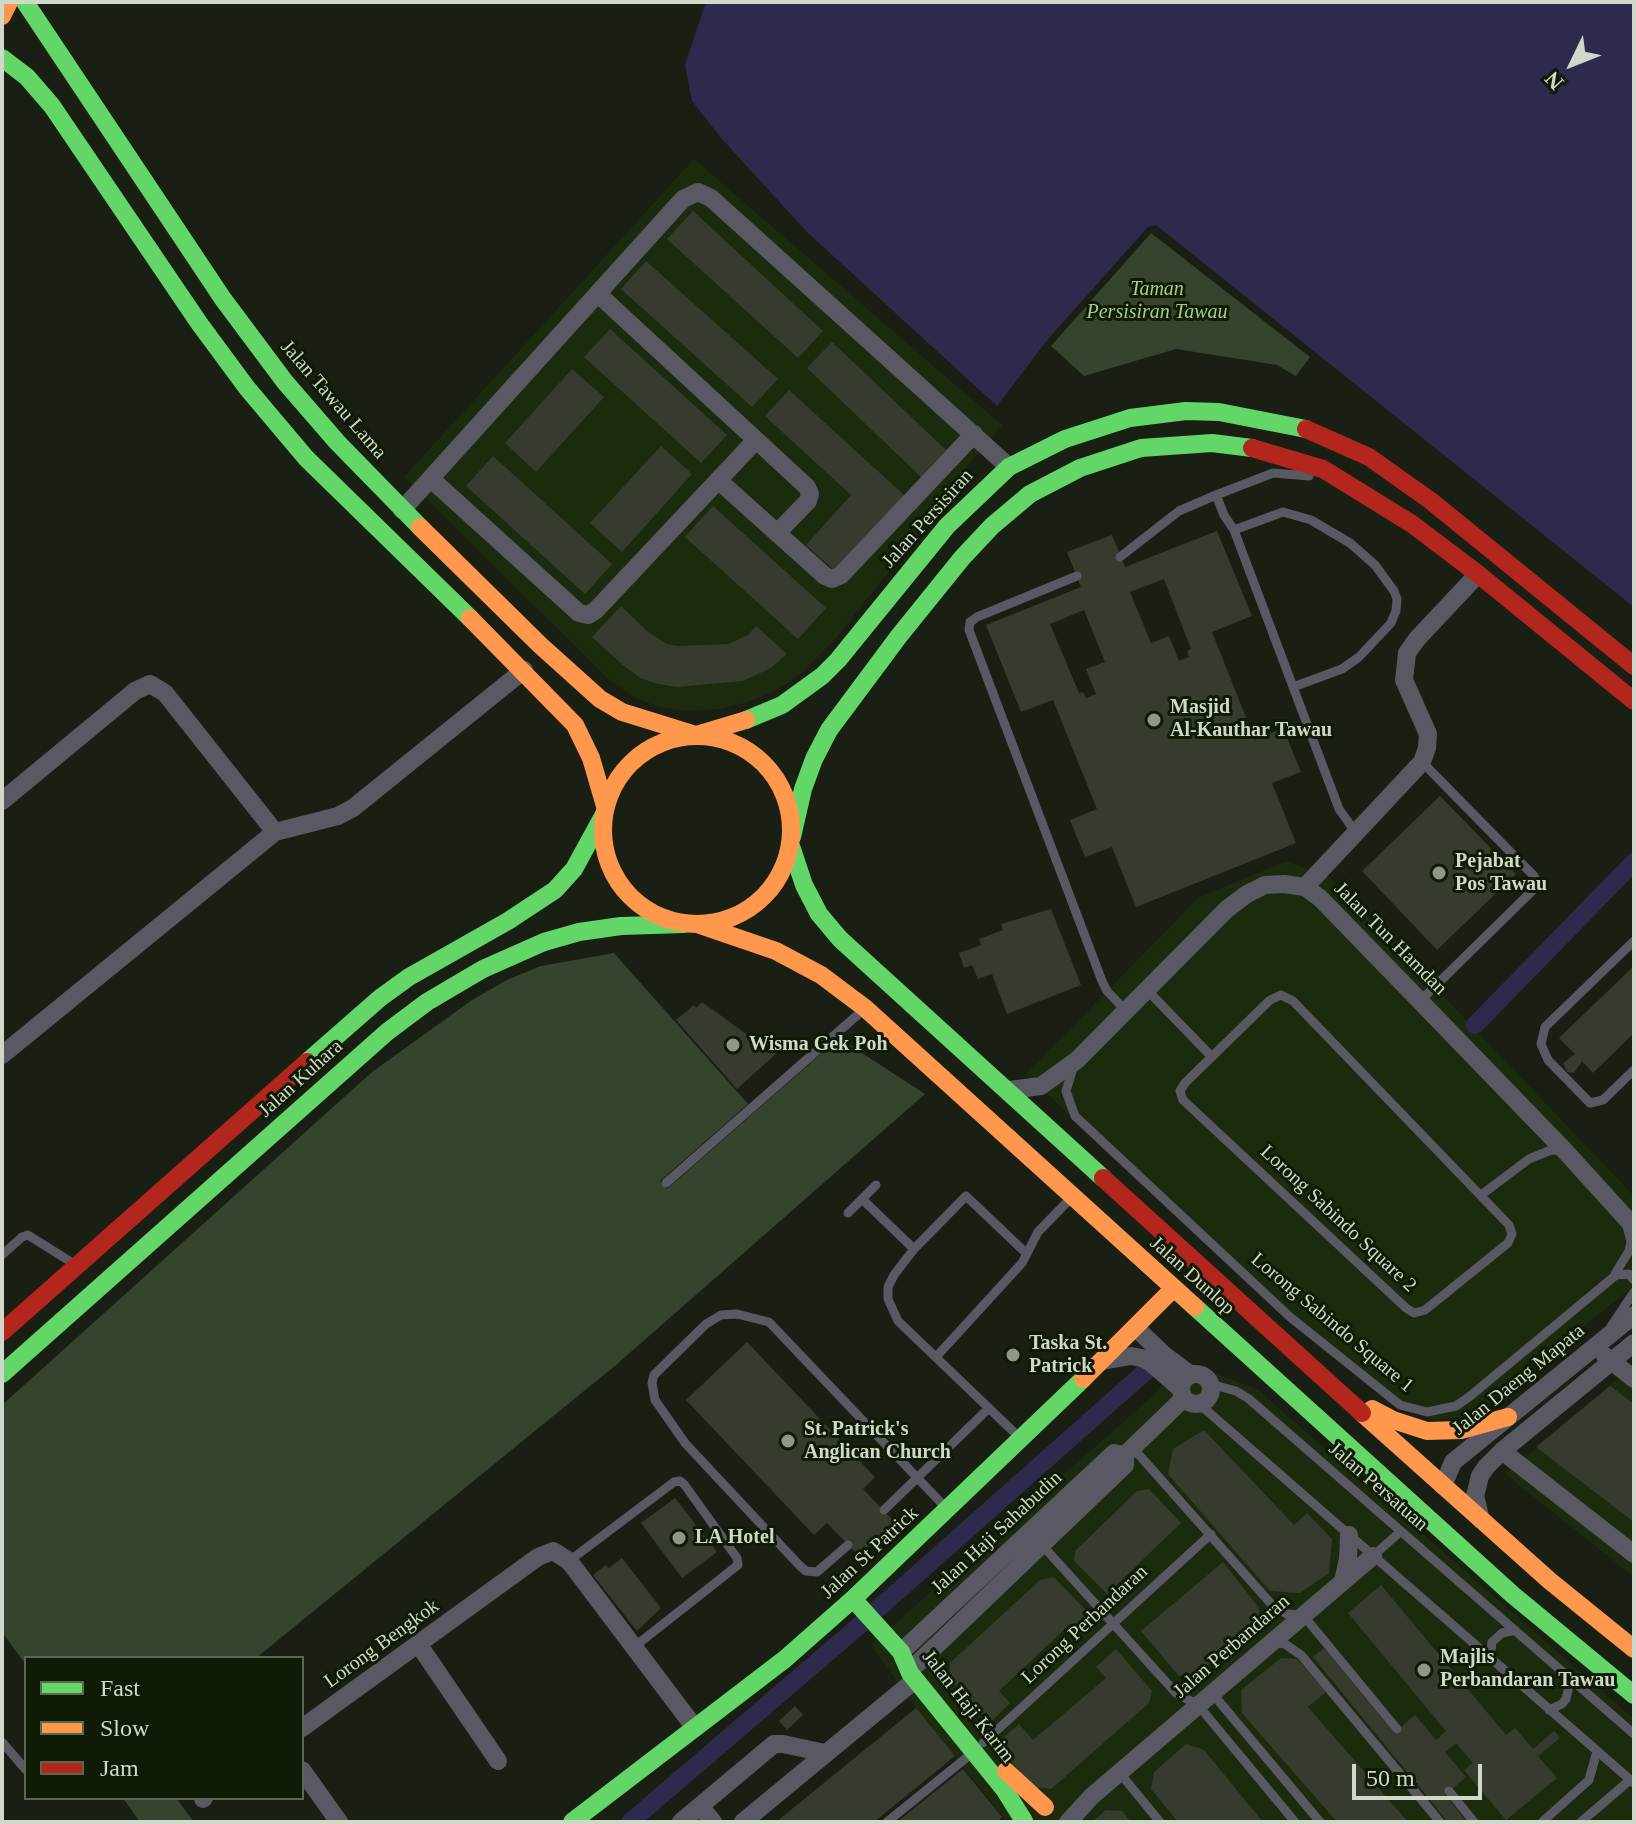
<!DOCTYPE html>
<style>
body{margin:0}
#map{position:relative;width:1636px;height:1824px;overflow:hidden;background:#191f13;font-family:"Times New Roman",serif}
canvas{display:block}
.frame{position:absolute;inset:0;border:4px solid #cfd8c9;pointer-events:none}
.legend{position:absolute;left:24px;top:1656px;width:280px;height:144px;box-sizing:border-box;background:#0f1b05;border:2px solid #5c6753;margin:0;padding:10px 14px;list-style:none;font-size:24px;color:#cfd8c9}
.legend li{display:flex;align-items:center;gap:16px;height:40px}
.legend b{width:40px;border:2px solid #5c6753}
.north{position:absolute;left:1532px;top:24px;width:80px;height:80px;-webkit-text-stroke:6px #0f1b05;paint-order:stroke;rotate:227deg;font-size:22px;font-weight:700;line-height:32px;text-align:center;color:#cfd8c9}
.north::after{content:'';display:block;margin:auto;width:28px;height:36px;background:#cfd8c9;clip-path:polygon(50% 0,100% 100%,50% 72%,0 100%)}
.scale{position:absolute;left:1352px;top:1764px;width:130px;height:36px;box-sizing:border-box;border:4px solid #cfd8c9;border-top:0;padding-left:10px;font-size:24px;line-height:28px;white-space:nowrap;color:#cfd8c9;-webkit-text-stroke:6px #0f1b05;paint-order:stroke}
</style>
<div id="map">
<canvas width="1636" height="1824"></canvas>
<div class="frame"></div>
<ul class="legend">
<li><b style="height:10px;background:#63d668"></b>Fast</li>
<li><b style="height:10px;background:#ff974d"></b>Slow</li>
<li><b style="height:10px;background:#b3261e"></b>Jam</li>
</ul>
<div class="north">N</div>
<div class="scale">50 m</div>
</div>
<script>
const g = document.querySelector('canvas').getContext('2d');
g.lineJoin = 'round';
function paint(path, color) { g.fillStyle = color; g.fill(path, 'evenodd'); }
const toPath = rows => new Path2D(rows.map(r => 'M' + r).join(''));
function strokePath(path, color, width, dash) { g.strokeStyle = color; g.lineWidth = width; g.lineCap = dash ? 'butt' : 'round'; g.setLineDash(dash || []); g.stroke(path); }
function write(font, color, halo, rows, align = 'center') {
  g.font = font + ' "Times New Roman",serif'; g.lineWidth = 6; g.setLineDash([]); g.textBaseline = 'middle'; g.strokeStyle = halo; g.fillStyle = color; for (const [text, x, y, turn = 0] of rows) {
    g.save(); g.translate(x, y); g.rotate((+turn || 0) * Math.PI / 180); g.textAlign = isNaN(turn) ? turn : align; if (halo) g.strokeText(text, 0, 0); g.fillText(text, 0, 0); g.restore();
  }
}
const built = toPath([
 [694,159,1003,426,937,500,920,533,836,638,801,674,775,691,745,703,719,709,685,711,659,707,633,697,606,677,404,477],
 [1286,861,1331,878,1634,1196,1634,1286,1487,1405,1462,1417,1434,1420,1395,1407,1286,1318,1026,1074,1198,898],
 [1182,1358,1192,1365,1257,1389,1634,1719,1634,1822,1007,1822,916,1708,871,1645,1156,1393],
 [1634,1365,1634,1577,1505,1474]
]);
const green = toPath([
 [1151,233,1310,357,1296,376,1277,365,1176,349,1084,376,1051,346],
 [614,953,748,1104,660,1181,667,1189,839,1038,925,1094,616,1365,256,1658,26,1658,26,1665,2,1632,2,1405,372,1072,472,1000,507,980,541,966],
 [123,1798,176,1798,194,1822,140,1822]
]);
const water = toPath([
 [706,2,1634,2,1634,607,1156,225,1148,227,1048,339,997,406,807,232,722,139,692,101,685,65]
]);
const canal = toPath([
 [1475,1025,1634,862],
 [630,1822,853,1631,1146,1371]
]);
const building = toPath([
 [693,211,823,331,798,358,667,239],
 [646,261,778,379,752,407,621,289],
 [610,329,727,435,701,463,584,357],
 [832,342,946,450,921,477,807,368],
 [572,369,604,397,536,472,505,443],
 [789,390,904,495,835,571,806,545,851,495,765,416],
 [661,446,692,474,622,552,590,523],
 [493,456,612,564,585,594,466,486],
 [713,506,826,608,798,639,685,537],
 [1217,531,1252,616,1212,632,1255,740,1283,728,1301,772,1272,783,1296,843,1136,907,1112,847,1085,857,1070,820,1097,809,1053,700,1021,712,986,625,1081,587,1067,552,1112,535,1125,567],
 [1164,579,1191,649,1187,651,1189,657,1179,661,1169,636,1151,643,1130,592],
 [1084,610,1105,662,1086,669,1096,694,1086,698,1083,692,1079,693,1050,624],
 [621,606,648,632,667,644,677,646,729,644,748,635,756,626,787,654,771,668,743,681,677,687,658,684,640,678,624,666,592,637],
 [1440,796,1516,874,1437,950,1362,871],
 [1051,909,1081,985,1007,1014,992,974,978,979,972,965,964,968,959,953,981,945,979,939,1003,930,1001,924],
 [1634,966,1634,1033,1593,1073,1582,1061,1574,1073,1567,1072,1563,1063,1575,1054,1559,1038],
 [702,1002,752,1038,755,1034,778,1052,737,1089,676,1020,694,1005,696,1008],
 [747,1342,875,1477,863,1489,895,1522,859,1556,827,1523,814,1535,686,1400],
 [1610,1386,1634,1404,1634,1522,1536,1447],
 [1204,1430,1294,1525,1307,1513,1332,1539,1329,1573,1300,1593,1270,1591,1168,1474,1173,1449],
 [1149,1489,1181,1523,1107,1594,1074,1561,1075,1551,1137,1491],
 [675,1498,717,1552,682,1578,641,1523],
 [622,1558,661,1608,637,1631,593,1575,606,1565,609,1568],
 [1223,1562,1259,1608,1260,1621,1195,1676,1179,1676,1141,1631],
 [1054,1577,1097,1622,1080,1638,1068,1626,999,1691,1010,1703,990,1723,949,1679,950,1663,1040,1580],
 [1381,1585,1506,1735,1515,1728,1533,1749,1554,1731,1560,1738,1538,1756,1557,1778,1506,1820,1464,1770,1473,1763,1456,1743,1445,1752,1466,1777,1445,1795,1467,1822,1448,1822,1313,1657,1324,1648,1394,1733,1415,1715,1436,1740,1446,1731,1348,1613],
 [1116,1649,1152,1691,1149,1703,1051,1789,1033,1787,996,1744,1019,1724,1033,1740,1106,1678,1096,1667],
 [1281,1658,1297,1659,1326,1692,1308,1707,1408,1822,1337,1822,1242,1713,1241,1690],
 [795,1706,803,1715,787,1730,779,1721],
 [916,1708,955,1756,874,1822,776,1822],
 [1186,1744,1204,1750,1263,1822,1178,1822,1151,1789,1154,1772],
 [963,1769,1002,1817,997,1822,897,1822],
 [1106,1810,1122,1811,1131,1822,1092,1822]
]);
const lane = toPath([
 [1216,495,1224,515,1234,530,1339,809,1356,833],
 [1234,530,1283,512,1311,520,1350,543,1375,565,1394,591,1397,599,1396,611,1391,623,1359,657,1342,669,1293,687],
 [1120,557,1179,511,1216,495,1273,473,1309,476],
 [1077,576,977,617,970,622,969,630,1102,981,1107,991,1126,1011],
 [1634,941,1545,1027,1541,1044,1548,1060,1590,1103,1603,1100,1634,1070],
 [1147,990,1212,1057],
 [1281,995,1293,1001,1509,1225,1512,1234,1508,1243,1425,1310,1414,1313,1406,1308,1183,1100,1180,1091,1185,1083,1270,1000,1281,995],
 [1420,1001,1532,891,1536,881,1534,876,1422,762],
 [1073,1068,1066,1091,1075,1116,1290,1317,1400,1405,1427,1412,1456,1406,1469,1397,1616,1275,1629,1274,1634,1280],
 [666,1183,862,1011],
 [1481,1195,1529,1159,1551,1150,1564,1151],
 [862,1199,914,1249],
 [848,1213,876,1185],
 [2,1255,22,1237,28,1235,71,1262],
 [1615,1274,1629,1251,1631,1242,1627,1226],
 [1610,1328,1634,1292],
 [936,1357,1022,1263,1038,1232,1070,1199],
 [1210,1384,1236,1391,1249,1399,1634,1734],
 [1198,1403,1634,1783],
 [1019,1437,898,1321,888,1299,888,1287,894,1275,914,1249,966,1196,1027,1254],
 [1133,1448,1273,1606,1287,1614,1303,1615,1397,1729],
 [884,1510,989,1408],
 [848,1545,817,1572,806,1571,800,1566,685,1443,655,1400,652,1383,654,1375,706,1324,721,1315,737,1314,769,1322,947,1509],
 [1042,1545,1176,1693,1198,1705,1295,1822],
 [1373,1556,1401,1531],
 [569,1561,674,1482,680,1481,684,1484,737,1558,738,1565,634,1647],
 [1275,1642,1285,1644,1301,1655,1440,1822],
 [1490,1658,1492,1642,1502,1633,1515,1630],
 [1212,1693,1320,1822],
 [1549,1710,1562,1704,1566,1699,1569,1686,1566,1675],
 [2,1742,26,1770],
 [983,1743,1211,1534],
 [1119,1772,1160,1822],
 [1449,1791,1474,1822],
 [887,1822,971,1754],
 [1542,1822,1589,1780,1597,1751],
 [1581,1822,1630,1780]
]);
const street = toPath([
 [598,294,807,487,810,494,808,501,777,533],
 [431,479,579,613,588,615,596,610,756,440],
 [718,480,825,576,832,579,841,575,974,434],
 [402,510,683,199,698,192,711,198,1009,467],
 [2,801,135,691,150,684,165,693,275,832],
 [1305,887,1422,762,1427,748,1428,734,1404,680,1407,653,1417,639,1478,574],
 [2,1055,275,832,338,816,353,808,524,670],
 [1009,1090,1041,1086,1077,1060,1227,909,1247,894,1265,885,1284,884,1305,887,1320,898,1420,1001,1565,1151,1634,1227],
 [1136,1328,1164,1355,1191,1375],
 [1605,1356,1634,1379],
 [1102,1361,1131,1356,1142,1358,1150,1362,1181,1389],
 '1181 1389a15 15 0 1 1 30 0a15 15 0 1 1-30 0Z',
 [1502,1451,1634,1554],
 [1443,1486,1453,1462,1634,1315],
 [1481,1520,1475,1496,1480,1476,1486,1467,1502,1451,1634,1343],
 [1343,1581,1348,1559,1349,1535],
 [419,1645,498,1761],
 [901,1652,1114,1453,1125,1455],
 [918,1663,1125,1465,1125,1455,1184,1398],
 [302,1728,538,1557,553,1551,569,1561,695,1728],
 [302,1770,339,1822],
 [203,1799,204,1798],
 [700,1806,713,1822],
 [681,1822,774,1744,783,1744,825,1753],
 [743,1822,915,1680],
 [1068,1822,1092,1796,1373,1556]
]);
const fast = toPath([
 [25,2,223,299,285,382,337,442,420,527],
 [2,58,27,77,52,106,199,323,247,388,306,458,470,618],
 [746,720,782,705,822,676,838,660,947,526,1009,467,1065,439,1130,418,1186,411,1219,412,1306,429],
 [792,837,803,789,814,759,829,730,899,636,962,558,992,526,1030,494,1080,468,1141,448,1212,443,1252,448],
 [791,846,804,885,819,914,840,939,1103,1178],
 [307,1062,380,998,409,977,508,921,555,890,574,869,603,816],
 [1195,1307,1513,1595,1634,1695],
 [2,1374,387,1032,427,1002,483,969,544,942,579,932,621,926,684,924],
 [853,1599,901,1652,910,1673,1004,1789,1024,1821],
 [572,1822,785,1659,853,1599,1083,1379]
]);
const slow = toPath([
 [2,16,9,2],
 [420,527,540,645,600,699,622,712,696,735,746,720],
 [470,618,575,725,591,758,605,806],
 '603 830a94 94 0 1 1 188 0a94 94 0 1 1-188 0Z',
 [700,925,776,951,821,975,865,1008,1195,1307],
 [1083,1379,1173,1289],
 [1372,1409,1393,1420,1427,1431,1461,1430,1508,1417],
 [1362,1413,1550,1581,1634,1649],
 [1006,1771,1045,1807]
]);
const jam = toPath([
 [1306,429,1369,457,1431,501,1634,666],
 [1252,448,1323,469,1412,524,1478,574,1634,701],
 [1103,1178,1362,1413],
 [2,1332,307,1062]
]);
const markers = [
 [1154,720,8,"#8f9789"],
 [1439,873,8,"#8f9789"],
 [733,1045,8,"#8f9789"],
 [1013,1355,8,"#8f9789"],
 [788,1441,8,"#8f9789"],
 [679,1538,8,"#8f9789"],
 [1424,1670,8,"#8f9789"]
];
const parkNames = [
 ["Taman",1157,290],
 ["Persisiran Tawau",1157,313]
];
const streetNames = [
 ["Jalan Tawau Lama",333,400,49],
 ["Jalan Persisiran",928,519,-48],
 ["Jalan Tun Hamdan",1390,939,45],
 ["Jalan Kuhara",301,1079,-42],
 ["Lorong Sabindo Square 2",1338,1219,43],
 ["Jalan Dunlop",1192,1276,42],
 ["Lorong Sabindo Square 1",1332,1323,40],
 ["Jalan Daeng Mapata",1519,1380,-39],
 ["Jalan Persatuan",1378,1487,41],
 ["Jalan Haji Sahabudin",997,1533,-43],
 ["Jalan St Patrick",870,1553,-43],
 ["Lorong Perbandaran",1085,1625,-43],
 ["Lorong Bengkok",382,1644,-36],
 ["Jalan Perbandaran",1232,1647,-41],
 ["Jalan Haji Karim",968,1707,52]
];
const poiNames = [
 ["Masjid",1170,708],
 ["Al-Kauthar Tawau",1170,731],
 ["Pejabat",1455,862],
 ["Pos Tawau",1455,885],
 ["Wisma Gek Poh",749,1045],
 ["Taska St.",1029,1344],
 ["Patrick",1029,1367],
 ["St. Patrick's",804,1430],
 ["Anglican Church",804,1453],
 ["LA Hotel",695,1538],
 ["Majlis",1440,1658],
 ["Perbandaran Tawau",1440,1681]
];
paint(built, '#1c2a0e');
paint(green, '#36432d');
paint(water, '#2c2b4d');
strokePath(canal, '#2c2b4d', 18);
paint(building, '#353c2e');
strokePath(lane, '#585962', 9);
strokePath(street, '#585962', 18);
strokePath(fast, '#63d668', 18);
strokePath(slow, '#ff974d', 18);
strokePath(jam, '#b3261e', 18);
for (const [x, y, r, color] of markers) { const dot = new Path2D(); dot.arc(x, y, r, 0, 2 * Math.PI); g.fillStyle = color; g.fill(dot); strokePath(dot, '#0f1b05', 3); }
write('italic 20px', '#a6cc89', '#0f1b05', parkNames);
write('20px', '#cfd8c9', '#0f1b05', streetNames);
write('bold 20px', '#cfd8c9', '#0f1b05', poiNames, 'left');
</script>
